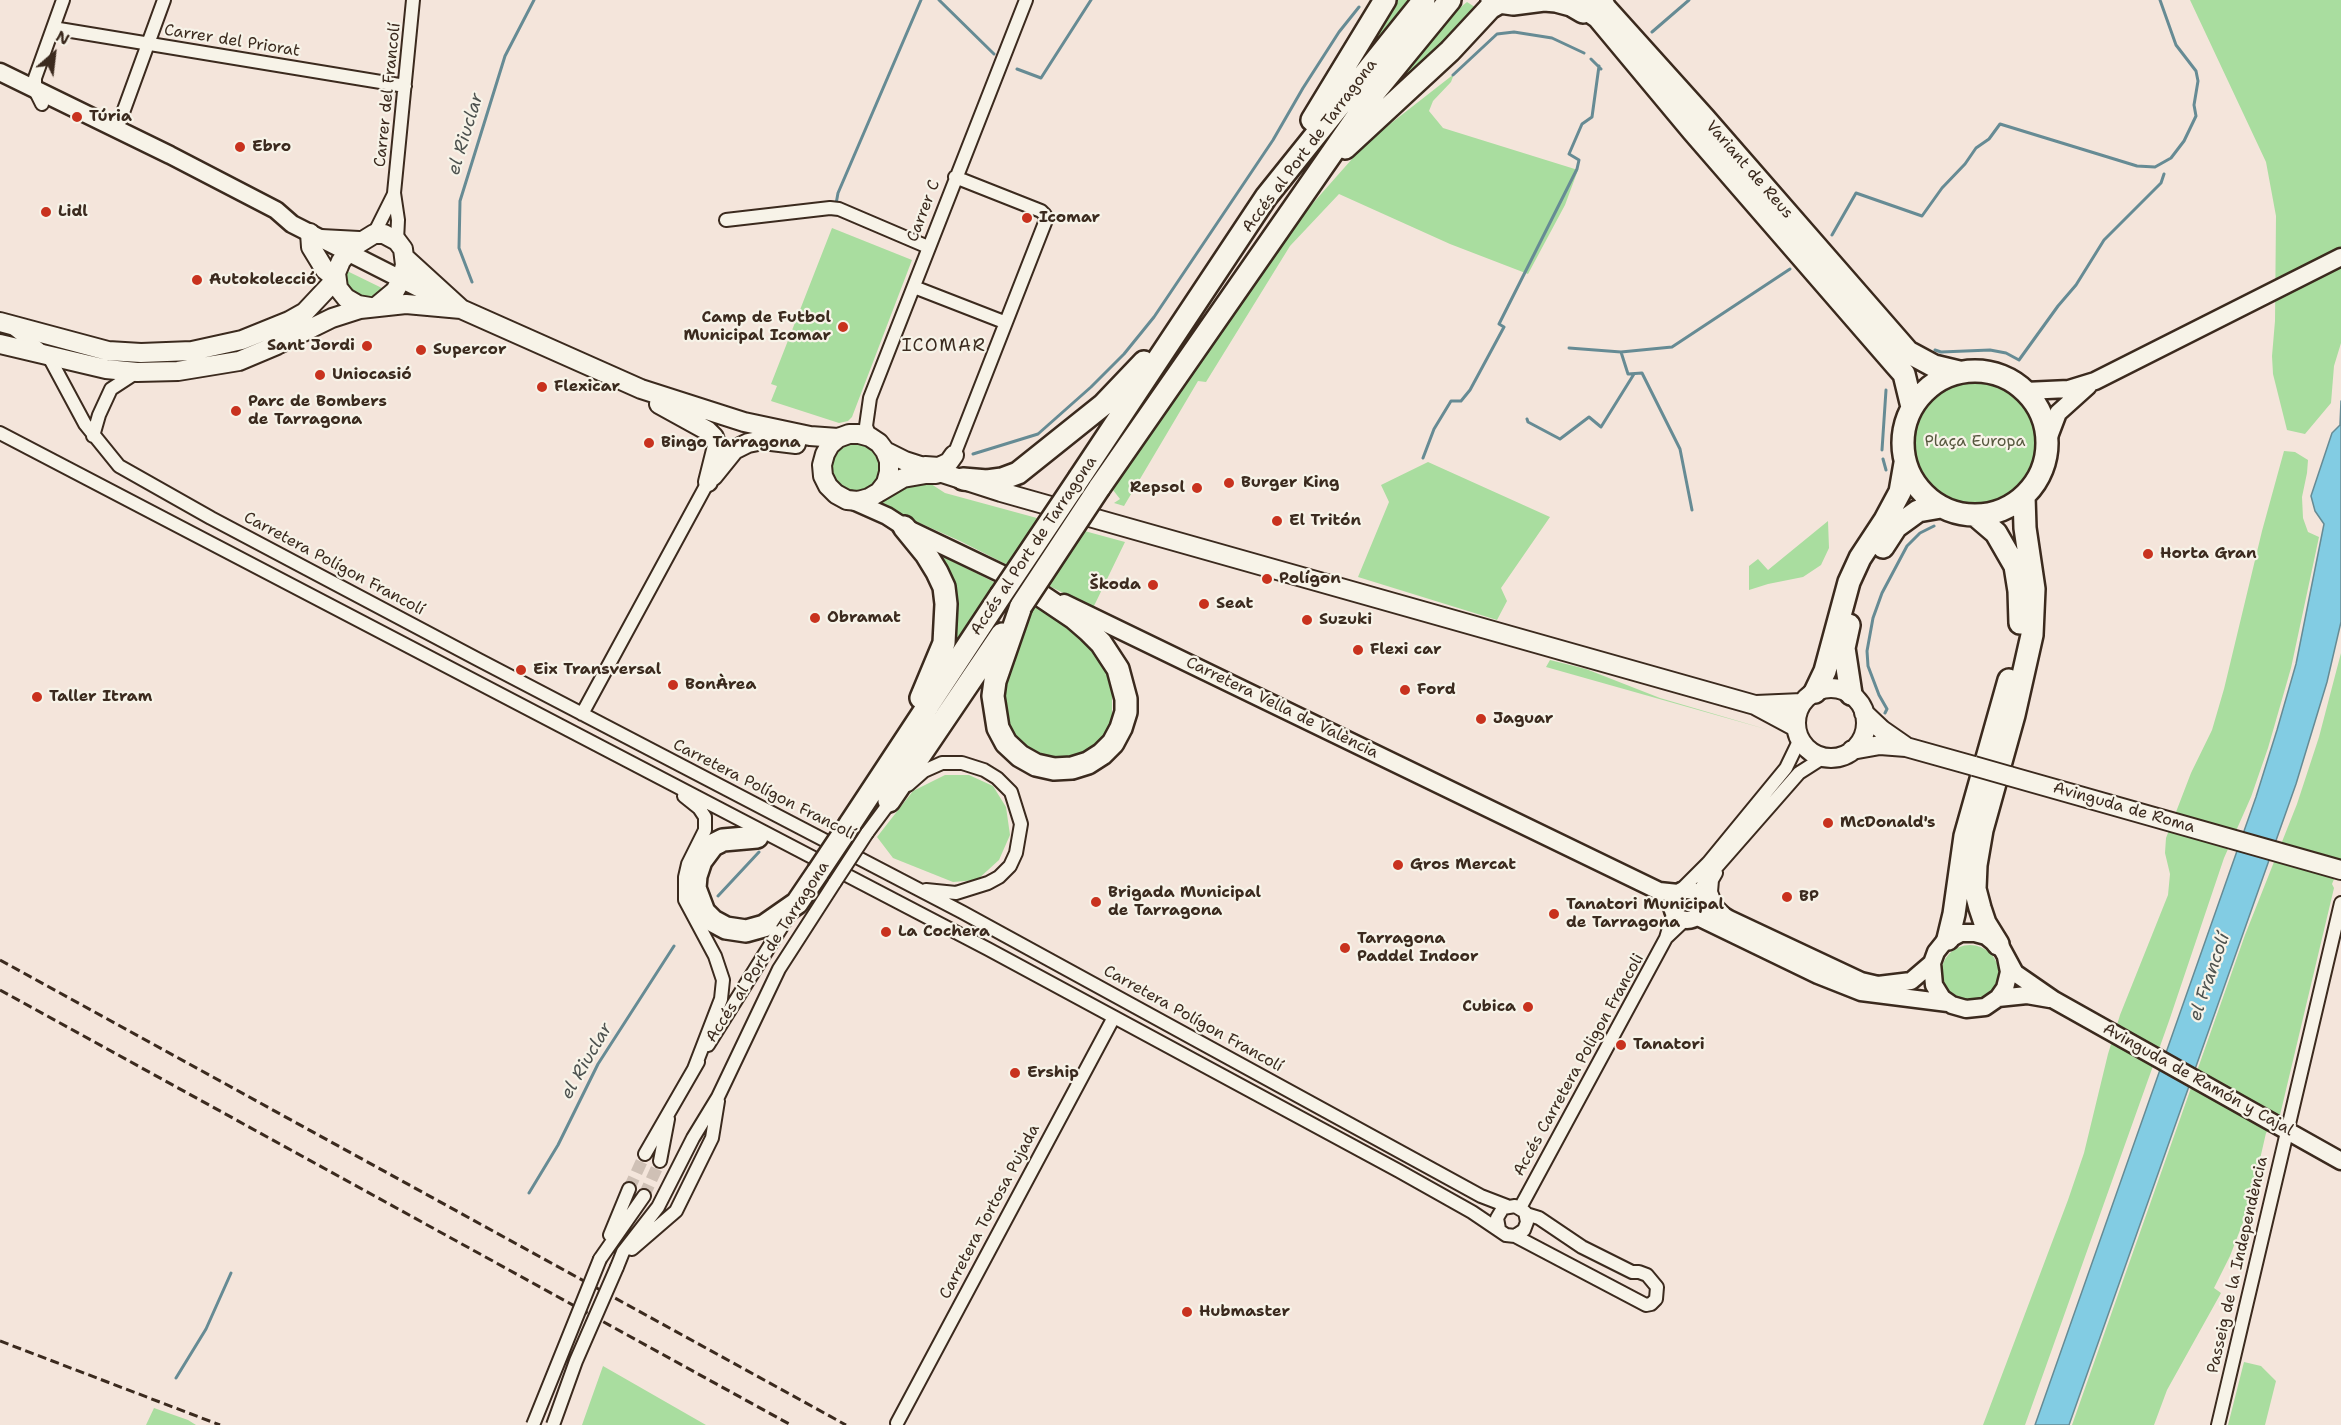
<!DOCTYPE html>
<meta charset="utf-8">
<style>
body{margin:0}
#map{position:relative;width:2341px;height:1425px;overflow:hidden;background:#f4e5db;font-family:"Shantell Sans",sans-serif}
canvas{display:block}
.north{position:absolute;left:24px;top:24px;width:60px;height:60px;-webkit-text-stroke:4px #f7f3e8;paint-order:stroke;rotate:28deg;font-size:16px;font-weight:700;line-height:24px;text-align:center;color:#3b2a1e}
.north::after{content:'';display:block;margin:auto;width:21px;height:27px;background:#3b2a1e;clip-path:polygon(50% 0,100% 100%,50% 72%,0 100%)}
</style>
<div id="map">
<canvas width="2341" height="1425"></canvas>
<div class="north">N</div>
</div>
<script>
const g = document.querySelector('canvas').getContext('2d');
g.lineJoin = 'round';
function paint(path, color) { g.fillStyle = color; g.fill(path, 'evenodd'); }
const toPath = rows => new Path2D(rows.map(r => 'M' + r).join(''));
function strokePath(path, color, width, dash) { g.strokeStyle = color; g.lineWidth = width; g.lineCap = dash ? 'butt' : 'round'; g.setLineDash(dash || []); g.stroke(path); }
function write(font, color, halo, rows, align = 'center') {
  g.font = font + ' "Shantell Sans",sans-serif'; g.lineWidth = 4.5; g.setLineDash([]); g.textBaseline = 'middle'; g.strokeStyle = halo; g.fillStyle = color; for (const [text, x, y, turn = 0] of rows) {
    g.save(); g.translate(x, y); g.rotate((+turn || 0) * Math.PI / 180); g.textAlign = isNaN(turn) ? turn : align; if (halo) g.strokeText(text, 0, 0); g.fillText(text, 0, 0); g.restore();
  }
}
const green = toPath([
 [1395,0,1412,0,1340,89],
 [2190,0,2341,0,2341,343,2334,366,2331,403,2305,434,2287,430,2273,374,2272,356,2275,321,2276,216,2266,162],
 [1467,2,1478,9,1448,42,1369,113,1445,20],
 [1454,74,1451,82,1433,101,1429,111,1443,128,1578,170,1565,205,1528,274,1450,244,1339,194,1290,246,1206,382,1198,381,1124,506,1114,503,1120,499,1113,490,1291,228,1367,142],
 [832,228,912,260,852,417,848,421,839,423,771,401,777,386,771,384],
 [343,269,386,290,380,295,371,298,359,296,348,290,343,280],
 '1912 442a63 63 0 1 1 126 0a63 63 0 1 1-126 0Z',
 '832 467a24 24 0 1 1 48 0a24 24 0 1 1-48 0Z',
 [2284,451,2295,452,2308,460,2307,473,2302,497,2303,518,2308,532,2319,537,2291,668,2268,748,2251,797,2224,858,2169,1021,2025,1425,1983,1425,2068,1200,2084,1153,2108,1054,2120,1015,2168,895,2170,874,2165,853,2166,838,2191,773,2212,730,2224,689,2262,531],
 [1428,462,1550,517,1501,588,1507,601,1497,620,1358,577,1389,502,1381,485],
 [928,482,945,493,1125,542,1093,608,960,541,877,504,901,486],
 [1828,521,1829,548,1821,565,1803,577,1768,584,1749,590,1749,566,1758,559,1768,570],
 [932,551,1038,604,1068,624,1096,651,1112,683,1112,717,1106,735,1093,748,1077,757,1059,759,1040,757,1024,750,1012,737,1003,718,1000,695,1018,635,1031,613,991,595,946,662,956,623,953,595],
 [2341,653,2341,862,2332,884,2334,888,2280,1115,2266,1133,2249,1207,2230,1256,2214,1288,2221,1293,2167,1390,2154,1425,2072,1425,2245,935,2297,804,2319,737],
 [1550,660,1586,669,1660,698,1769,730,1546,667],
 [945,775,969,775,993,786,1006,807,1010,835,999,860,977,880,953,882,893,858,877,837,913,791],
 '1941 974a29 29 0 1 1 58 0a29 29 0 1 1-58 0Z',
 [2244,1362,2261,1366,2276,1381,2265,1425,2228,1425],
 [603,1366,706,1425,582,1425],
 [154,1408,188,1420,196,1425,146,1425]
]);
const water = toPath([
 [2341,401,2341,622,2327,682,2296,784,2069,1425,2035,1425,2256,797,2277,730,2296,664,2324,524,2315,511,2311,496,2332,433,2340,425,2341,401]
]);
const stream = toPath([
 [939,0,994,54],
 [1652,32,1689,0],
 [1591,59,1601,69],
 [1017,69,1041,78,1091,0],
 [1453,75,1497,34,1514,32,1552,38,1584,53],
 [836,204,838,193,921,0],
 [1832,235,1856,193,1922,216,1942,188,1965,164,1976,148,1989,139,2000,124,2137,166,2155,167,2171,158,2184,141,2196,116,2194,105,2198,81,2196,71,2176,45,2160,0],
 [472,282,459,248,460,201,505,56,534,0],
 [1569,348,1621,352,1672,347,1790,269],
 [1935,350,1941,352,1990,350,2006,353,2019,360,2058,306,2076,285,2104,240,2161,183,2164,174],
 [1621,352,1628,374,1642,373,1680,449,1692,510],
 [1527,419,1528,422,1560,439,1589,417,1601,427,1634,374],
 [1882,450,1886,390],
 [973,454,1038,434,1091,387,1124,354,1154,317,1273,140,1303,88,1339,32,1359,7],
 [1423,458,1434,429,1451,401,1461,401,1470,390,1504,327,1499,324,1577,169,1579,160,1569,154,1582,124,1592,117,1599,66],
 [1883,459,1886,470],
 [1885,713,1887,709,1879,695,1868,666,1867,651,1873,618,1882,593,1907,546,1920,533,1934,526],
 [718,896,759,852],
 [529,1193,558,1145,598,1064,674,946],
 [176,1378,206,1329,231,1273]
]);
const streetTunnel = toPath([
 [629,1189,645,1154],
 [644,1196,660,1161]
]);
const street = toPath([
 [53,28,405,86],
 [42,104,35,90,35,78,63,0],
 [117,129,164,0],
 [726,220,830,208,839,209,928,247],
 [374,234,394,194],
 [397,241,398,220,394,193,413,0],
 [914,287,1004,322],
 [14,329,49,357,85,424,119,466,211,518,479,660,962,912,1481,1196,1507,1206],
 [0,433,988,949,1399,1171,1472,1212,1506,1235,1515,1236,1524,1230,1527,1222,1525,1212,1515,1206,1503,1208,1497,1218,1499,1229],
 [93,436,99,415,111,389,137,372],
 [870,437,866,426,870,398,1026,0],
 [954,455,1046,220,1045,215,1041,211,955,177],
 [582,714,708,482],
 [908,785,924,771,942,763,962,763,984,770,997,778,1011,792,1021,824,1016,853,1010,866,999,877,988,883,956,893,926,890],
 [684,796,699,808,705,817,705,830,688,864,685,877,685,900,715,956,723,980,721,999,694,1069],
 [867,833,893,798],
 [1716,873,1712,880,1711,892,1716,905,1724,913],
 [1680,891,1708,863,1786,768,1800,739],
 [1699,896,1701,888,1707,878,1799,773,1824,757],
 [1667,937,1686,919],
 [708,1045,789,915],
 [645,1154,698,1062],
 [660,1161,668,1119],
 [1520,1208,1666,938,1674,911],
 [610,1235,629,1189],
 [1515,1236,1646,1305,1651,1304,1656,1299,1657,1287,1647,1275,1639,1272,1632,1272,1582,1247,1539,1218,1526,1214],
 [632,1249,676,1211,712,1138,718,1101],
 [600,1259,644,1196],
 [617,1267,623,1252,658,1207,693,1138,718,1097,779,969,835,882],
 [897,1423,1114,1017],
 [2218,1425,2341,903]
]);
const secondary = toPath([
 [0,72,170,155,276,210,292,224,452,305],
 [2025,391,2069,389,2095,381,2341,257],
 [2047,442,2058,413,2088,386],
 [851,500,887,516,904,527,1021,583],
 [1064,603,1659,891,1678,893],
 '1672 905a15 15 0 1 1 30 0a15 15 0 1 1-30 0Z',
 [1701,902,1729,919,1861,981,1878,985,1911,981,1932,963],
 [1696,916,1818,975,1861,992,1948,1003],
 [2006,957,2009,972,2005,988,1998,998,1985,1007,1966,1009,1952,1005,1942,998,1934,985,1932,963,1936,952,1944,942,1961,933,1975,933,1986,936,2002,949,2015,973,2054,1000,2341,1161],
 [1998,998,2027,995,2050,999]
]);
const primary = toPath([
 [310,233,311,247,325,270,335,278],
 [321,239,359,241],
 [404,257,461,309,641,389,744,422,810,436,838,438],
 [370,307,358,305,346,298,338,288,336,273,341,261,353,247,374,234,384,234,397,241,403,249,405,265,401,280,395,291,377,306],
 [0,322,108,351,141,353,192,351,242,340,289,321,305,312,335,280],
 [0,344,106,369,137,372,178,371,239,361,277,345,332,318,360,309,406,304,461,309],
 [659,404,708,431,714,437,717,446,708,482],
 [885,451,905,461,1001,492,1755,705,1796,727],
 [925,466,939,467,949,462,954,455],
 [713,476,734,450,748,443,763,440,796,444],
 [879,492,886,483,889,472,889,461,885,451,879,443,870,437,859,434,849,434,838,438,830,445,825,454,822,465,823,476,828,486,836,494,847,500,858,501,869,498,903,478,926,474,936,474],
 '1796 723a35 35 0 1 1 70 0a35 35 0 1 1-70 0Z',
 [1756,705,1802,703],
 [1864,713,1882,730,1905,746],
 [1852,750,1880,745,1906,747,1974,766],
 [2009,776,2341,870]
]);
const highway = toPath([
 [1573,0,1598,17,1693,131,1896,365,1904,374,1912,407],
 [1601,0,1605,8,1704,118,1908,352,1934,366,1959,372],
 [1492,1,1513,4,1544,0,1556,1,1571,5,1583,12],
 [1312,120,1385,0],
 [1345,148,1450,51,1490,8,1504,0],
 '1903 443a72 72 0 1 1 144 0a72 72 0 1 1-144 0Z',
 [1080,477,1266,197,1424,0],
 [963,479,987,481,1002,479,1018,473,1103,405,1144,362],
 [1099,488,1373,94,1450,0],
 [1975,515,1996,533,2015,566,2019,591,2020,623],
 [904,527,926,554,937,572,944,587,946,604,944,643,921,698],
 [1883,547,1896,527,1918,511,1941,507],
 [1021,606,995,681,993,696,998,728,1006,743,1020,756,1036,765,1054,769,1072,768,1088,763,1102,754,1113,743,1121,728,1126,712,1126,699,1118,669,1101,643,1089,631,1074,618,1022,583],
 [1849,625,1844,648,1851,694],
 [1815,692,1825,671,1849,582,1860,558,1885,520,1900,492,1905,463],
 [889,801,1002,634],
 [850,824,1001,595],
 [757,837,723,840,713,845,701,861,696,876,695,888,704,912,713,921,726,928,746,931,764,926,797,903,818,872],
 [1948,939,1954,914,1965,836,2009,680],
 [1998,944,1985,923,1980,908,1975,889,1976,865,1982,830,2014,715,2032,635,2034,589,2025,528,2024,496]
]);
const rail = toPath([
 [0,960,846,1425],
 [0,990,791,1425],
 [0,1341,220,1425]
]);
const streetBridge = toPath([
 [835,882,867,833],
 [533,1425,600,1259],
 [553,1425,576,1361,617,1267]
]);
const primaryBridge = toPath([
 [1974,766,2009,776]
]);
const highwayBridge = toPath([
 [1001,595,1080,477],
 [1021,606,1099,488],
 [818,872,850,824]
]);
const markers = [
 [77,117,6,"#c8321e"],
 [240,147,6,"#c8321e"],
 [46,212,6,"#c8321e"],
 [1027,218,6,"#c8321e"],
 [197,280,6,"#c8321e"],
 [843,327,6,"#c8321e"],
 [367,346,6,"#c8321e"],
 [421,350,6,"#c8321e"],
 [320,375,6,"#c8321e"],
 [542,387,6,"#c8321e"],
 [236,411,6,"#c8321e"],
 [649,443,6,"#c8321e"],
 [1229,483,6,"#c8321e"],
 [1197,488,6,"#c8321e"],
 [1277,521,6,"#c8321e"],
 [2148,554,6,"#c8321e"],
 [1267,579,6,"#c8321e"],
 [1153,585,6,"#c8321e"],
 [1204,604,6,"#c8321e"],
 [815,618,6,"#c8321e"],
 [1307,620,6,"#c8321e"],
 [1358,650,6,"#c8321e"],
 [521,670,6,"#c8321e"],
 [673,685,6,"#c8321e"],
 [1405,690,6,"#c8321e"],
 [37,697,6,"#c8321e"],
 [1481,719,6,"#c8321e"],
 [1828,823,6,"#c8321e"],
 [1398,865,6,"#c8321e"],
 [1787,897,6,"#c8321e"],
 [1096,902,6,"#c8321e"],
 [1554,914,6,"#c8321e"],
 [886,932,6,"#c8321e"],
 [1345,948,6,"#c8321e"],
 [1528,1007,6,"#c8321e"],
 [1621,1045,6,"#c8321e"],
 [1015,1073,6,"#c8321e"],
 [1187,1312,6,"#c8321e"]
];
const streetNames = [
 ["Carrer del Priorat",232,41,9],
 ["Carrer del Francolí",388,95,-84],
 ["Accés al Port de Tarragona",1310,146,-53],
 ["Variant de Reus",1749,170,49],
 ["Carrer C",924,211,-69],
 ["Accés al Port de Tarragona",1034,546,-56],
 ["Carretera Polígon Francolí",334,564,28],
 ["Carretera Vella de València",1282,708,26],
 ["Carretera Polígon Francolí",764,790,27],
 ["Avinguda de Roma",2124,808,16],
 ["Accés al Port de Tarragona",768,952,-57],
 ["Carretera Polígon Francolí",1193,1019,29],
 ["Accés Carretera Poligon Francoli",1579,1065,-61],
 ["Avinguda de Ramón y Cajal",2198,1080,29],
 ["Carretera Tortosa Pujada",990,1212,-62],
 ["Passeig de la Independència",2238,1265,-77]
];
const poiNames = [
 ["Túria",89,117],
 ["Ebro",252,147],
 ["Lidl",58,212],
 ["Icomar",1039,218],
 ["Autokolecció",209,280],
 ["Camp de Futbol",831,318,"right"],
 ["Municipal Icomar",831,336,"right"],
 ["Sant Jordi",355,346,"right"],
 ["Supercor",433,350],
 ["Uniocasió",332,375],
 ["Flexicar",554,387],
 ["Parc de Bombers",248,402],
 ["de Tarragona",248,420],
 ["Bingo Tarragona",661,443],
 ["Burger King",1241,483],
 ["Repsol",1185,488,"right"],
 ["El Tritón",1289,521],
 ["Horta Gran",2160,554],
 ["Polígon",1279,579],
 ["Škoda",1141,585,"right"],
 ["Seat",1216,604],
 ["Obramat",827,618],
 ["Suzuki",1319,620],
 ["Flexi car",1370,650],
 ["Eix Transversal",533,670],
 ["BonÀrea",685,685],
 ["Ford",1417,690],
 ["Taller Itram",49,697],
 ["Jaguar",1493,719],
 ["McDonald's",1840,823],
 ["Gros Mercat",1410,865],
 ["Brigada Municipal",1108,893],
 ["de Tarragona",1108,911],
 ["BP",1799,897],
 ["Tanatori Municipal",1566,905],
 ["de Tarragona",1566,923],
 ["La Cochera",898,932],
 ["Tarragona",1357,939],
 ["Paddel Indoor",1357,957],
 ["Cubica",1516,1007,"right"],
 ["Tanatori",1633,1045],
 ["Ership",1027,1073],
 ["Hubmaster",1199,1312]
];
const parkNames = [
 ["Plaça Europa",1975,442]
];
const waterNames = [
 ["el Riuclar",466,134,-73],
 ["el Francolí",2210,977,-71],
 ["el Riuclar",587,1061,-60]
];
const neighbourhoodNames = [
 ["ICOMAR",944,346]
];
paint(green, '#a9dd9f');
paint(water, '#82cce3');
strokePath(water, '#668b94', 1.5);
strokePath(stream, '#668b94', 3);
strokePath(streetTunnel, '#cfc0b5', 12, [12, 6]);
strokePath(street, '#3b2a1e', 16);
strokePath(secondary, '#3b2a1e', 21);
strokePath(primary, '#3b2a1e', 22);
strokePath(highway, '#3b2a1e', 26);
strokePath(street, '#f7f3e8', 12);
strokePath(secondary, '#f7f3e8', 16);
strokePath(primary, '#f7f3e8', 18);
strokePath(highway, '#f7f3e8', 21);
strokePath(rail, '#3b2a1e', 3, [9, 4.5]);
strokePath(streetBridge, '#3b2a1e', 16, []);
strokePath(primaryBridge, '#3b2a1e', 22, []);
strokePath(highwayBridge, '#3b2a1e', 26, []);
strokePath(streetBridge, '#f7f3e8', 12);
strokePath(primaryBridge, '#f7f3e8', 18);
strokePath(highwayBridge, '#f7f3e8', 21);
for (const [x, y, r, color] of markers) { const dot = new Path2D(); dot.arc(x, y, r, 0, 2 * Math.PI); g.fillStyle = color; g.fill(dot); strokePath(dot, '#f7f3e8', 2); }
write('16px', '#3b2a1e', '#f7f3e8', streetNames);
write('bold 16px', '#3b2a1e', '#f7f3e8', poiNames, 'left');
write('16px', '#56573e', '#f7f3e8', parkNames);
write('italic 18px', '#4d524f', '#f7f3e8', waterNames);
g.letterSpacing = '1.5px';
write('18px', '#3b2a1e', '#f7f3e8', neighbourhoodNames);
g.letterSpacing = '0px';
</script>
